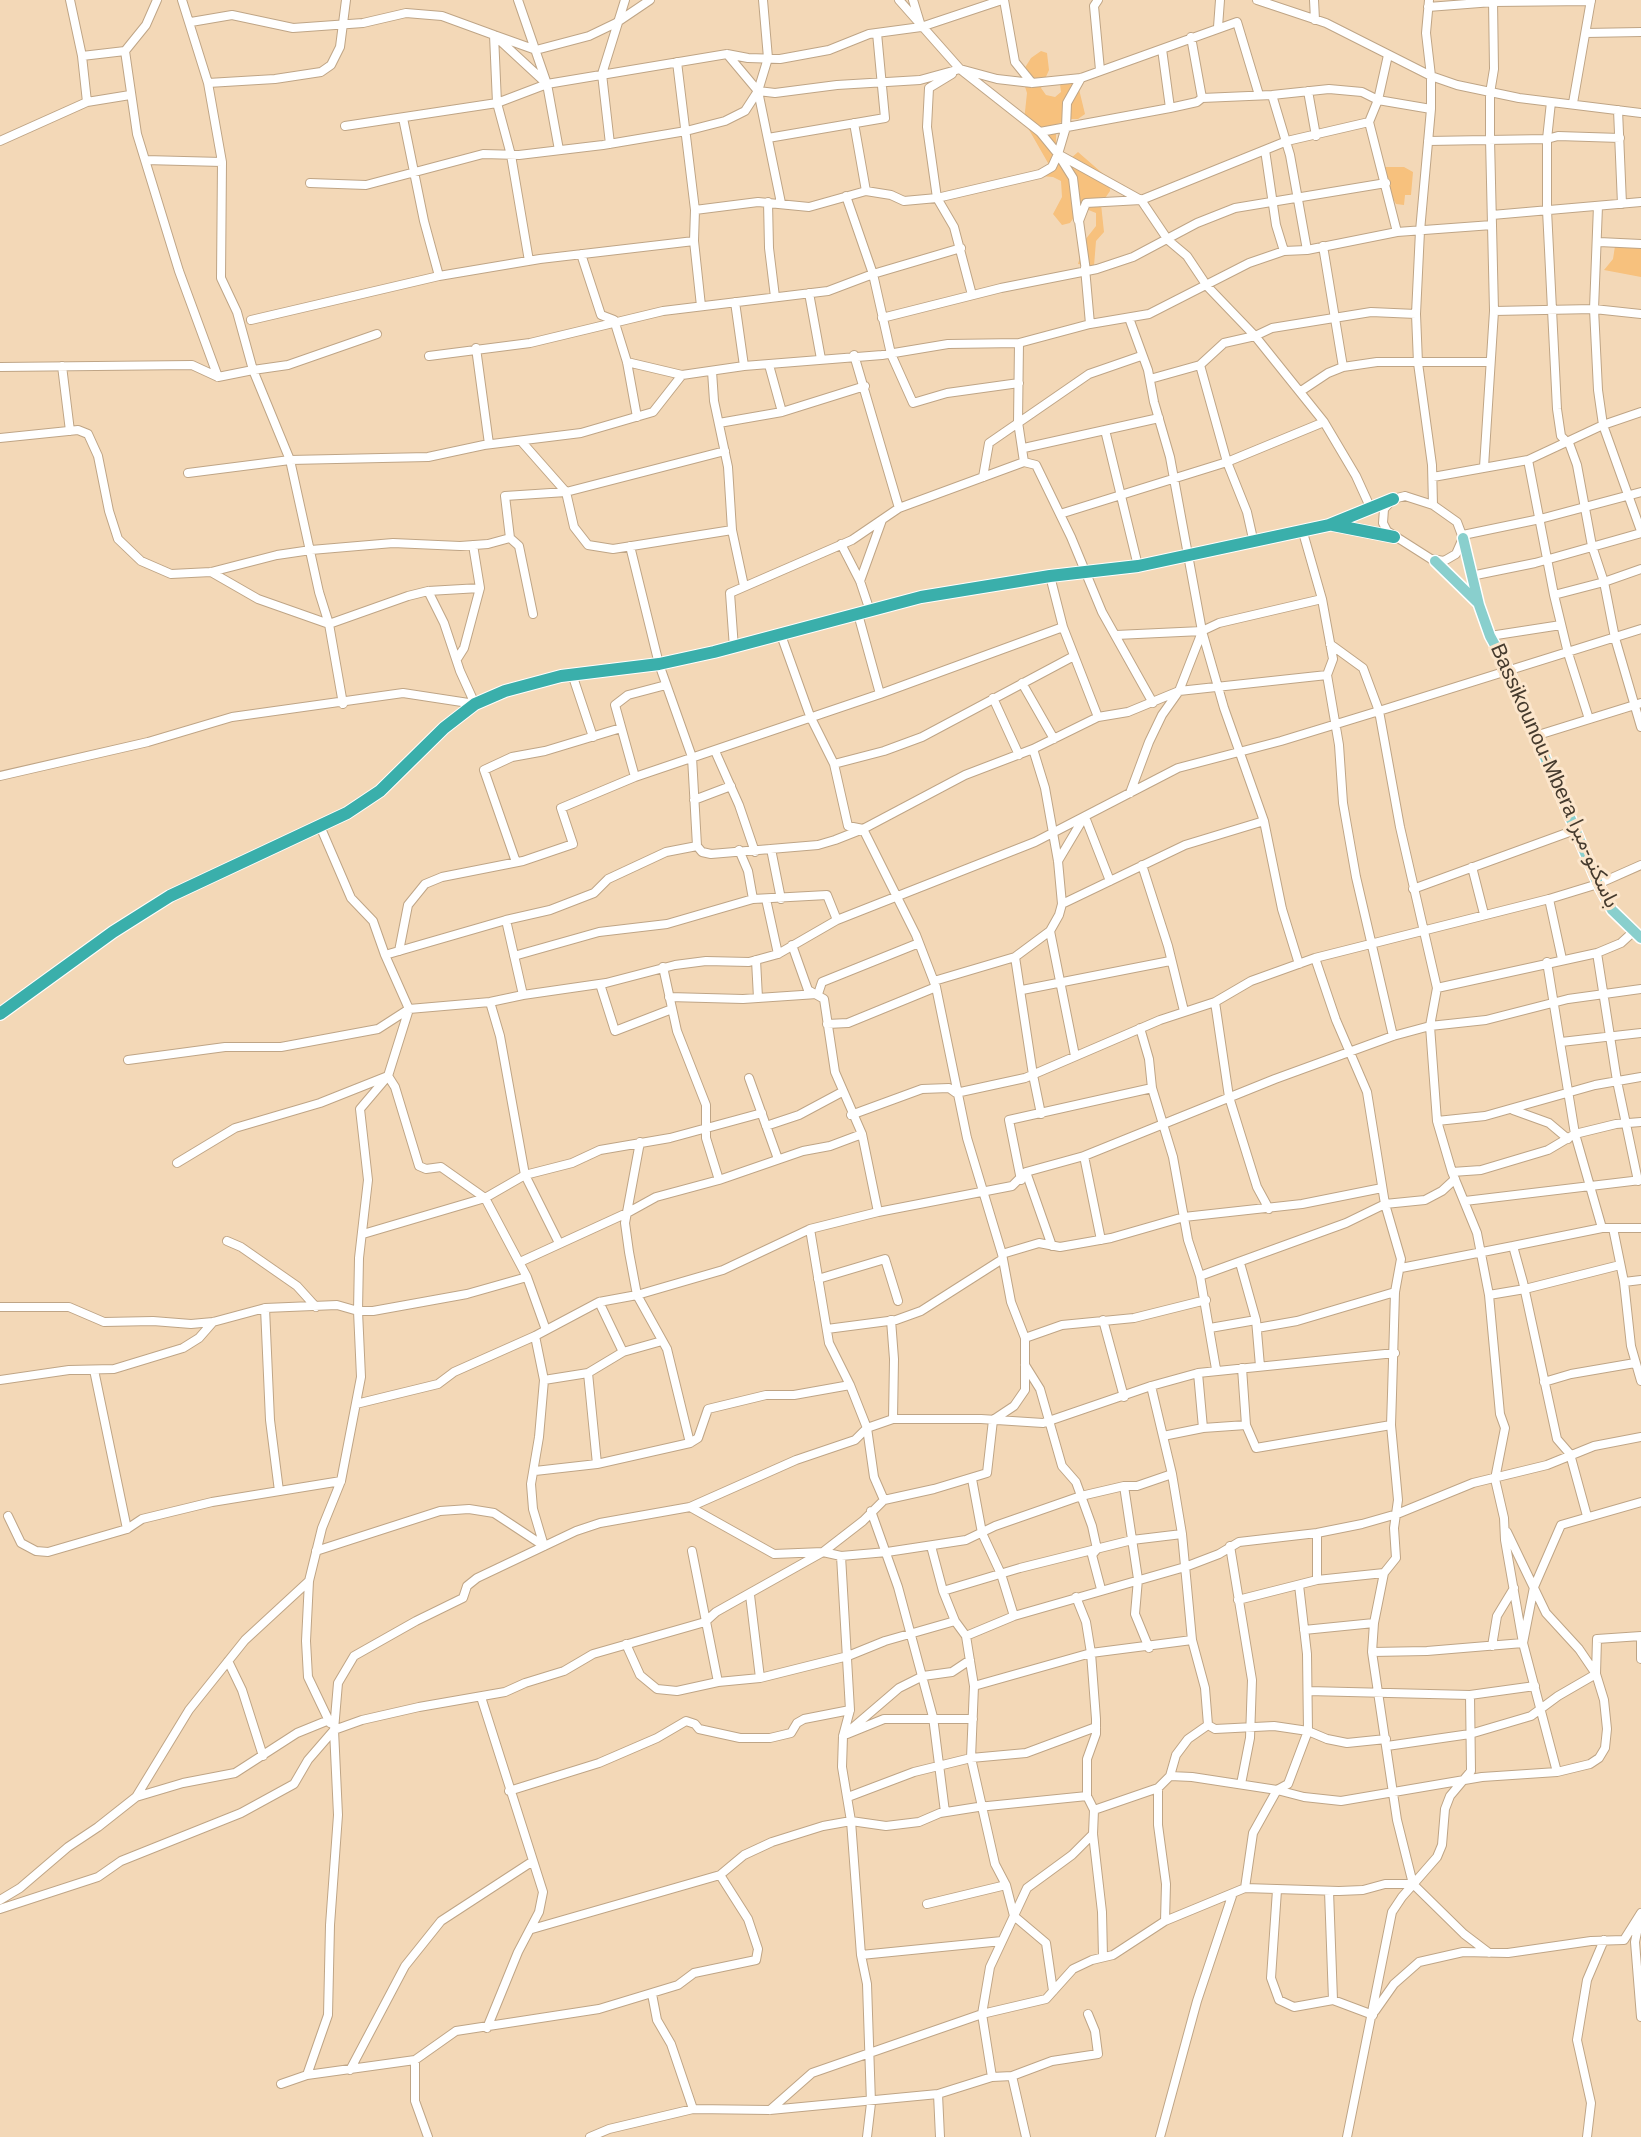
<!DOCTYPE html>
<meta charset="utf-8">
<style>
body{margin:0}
canvas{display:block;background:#f3d8b7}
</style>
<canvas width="1641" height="2137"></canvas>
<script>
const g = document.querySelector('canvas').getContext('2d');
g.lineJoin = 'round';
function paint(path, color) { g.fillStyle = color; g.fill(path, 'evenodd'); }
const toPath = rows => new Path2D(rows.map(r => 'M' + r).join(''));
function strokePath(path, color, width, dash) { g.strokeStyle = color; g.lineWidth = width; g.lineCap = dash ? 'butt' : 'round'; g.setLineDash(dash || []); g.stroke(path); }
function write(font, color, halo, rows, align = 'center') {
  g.font = font + ' Arial,"Noto Sans Arabic",sans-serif'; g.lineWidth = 6; g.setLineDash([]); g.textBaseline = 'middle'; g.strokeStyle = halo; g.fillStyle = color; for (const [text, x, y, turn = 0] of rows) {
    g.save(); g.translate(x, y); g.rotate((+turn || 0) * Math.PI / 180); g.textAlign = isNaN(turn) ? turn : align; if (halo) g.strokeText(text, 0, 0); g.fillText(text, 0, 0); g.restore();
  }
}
const green = toPath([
 [1041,51,1047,53,1049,70,1041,88,1046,95,1055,97,1061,92,1060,84,1077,81,1085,114,1078,119,1067,119,1056,125,1056,144,1060,157,1070,159,1078,152,1109,179,1110,191,1101,204,1104,232,1096,241,1094,266,1078,264,1085,240,1096,226,1096,213,1086,209,1079,210,1070,223,1062,225,1053,214,1062,197,1061,181,1053,177,1041,176,1048,163,1024,121,1027,93,1021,74,1031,58],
 [1383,167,1404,167,1413,172,1411,195,1405,195,1404,205,1396,204,1387,188],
 [1615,246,1641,248,1641,277,1604,270,1613,259]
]);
const minor = toPath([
 [70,0,82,56,87,102],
 [182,0,208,83],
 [346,0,340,47,331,65,321,72,275,79,208,83,222,162,221,278,237,312,253,370,288,365,377,334],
 [518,0,547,84,559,150],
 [899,0,960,69,1040,132,1058,154,1141,200,1168,240,1187,256,1207,286,1255,336,1324,422,1356,476,1371,509],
 [913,0,920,23],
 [1004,0,1015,62,1032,83],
 [1098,0,1094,6,1100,70],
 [1257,0,1326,23,1431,76,1457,85,1519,98,1641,113],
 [1314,0,1315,20],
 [1429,0,1426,33,1431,76,1431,109,1420,231,1416,314,1418,363,1432,465,1433,505],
 [1428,7,1493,2,1591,1],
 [191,22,232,15,293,28,363,23,406,13,442,16,494,35,547,84,727,54,748,58,780,59,829,50,869,34,921,27,1002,0],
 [1218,27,1220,0],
 [1586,33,1641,32],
 [1191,37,1202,98],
 [1162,49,1170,108],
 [125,51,137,134,179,271,218,377],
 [727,54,758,91,781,203],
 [1388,55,1378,100,1369,122,1397,232],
 [82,56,125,51,146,25,157,0],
 [677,62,695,210,694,241,701,306],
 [952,74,929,88,927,127,937,198,954,227,972,295],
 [758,91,775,93,837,85,920,80,960,69,997,79,1032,83,1081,78,1237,22,1259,95],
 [1308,91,1316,136],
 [1272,95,1290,155,1307,250],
 [1551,102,1547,139,1547,210,1557,409,1561,436,1568,443],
 [1573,103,1591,0],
 [1618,110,1622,204],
 [403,118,424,221,439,276],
 [854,123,866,191],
 [345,126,497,103,547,84],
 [1040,132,1170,108,1197,102,1202,98,1272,95,1329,89,1362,92,1378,100,1431,109],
 [768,138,885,118,877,33],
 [0,141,87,102,130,95],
 [1428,141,1547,139,1558,136,1620,138],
 [610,144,602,74,625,0],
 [1265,150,1276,225,1284,251],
 [145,160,222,162],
 [310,183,366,185,483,154,519,155,603,145,686,131,725,121,745,111,758,91,768,58,763,0],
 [846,196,873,274,891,354,913,403,947,393,1019,383],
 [768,202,769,248,775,297],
 [1598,206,1594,309,1598,390,1603,425,1641,531],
 [695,210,758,202,809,207,866,191,891,195,904,201,937,198,1040,174,1052,167,1058,154],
 [1492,215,1641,202],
 [1078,220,1073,178,1058,154,1066,127,1067,103,1081,78],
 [1599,242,1641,244],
 [1323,246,1343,367],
 [581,254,601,315,614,320,627,362,637,417],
 [529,261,511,155,497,103,494,35,536,50,589,36,616,23,650,0],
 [1085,268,1090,324],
 [1086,271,1079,221,1086,203,1141,200,1287,141,1369,122],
 [809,293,821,359],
 [735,302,744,366],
 [1494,311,1594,309,1641,314],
 [882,318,1001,288,1097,269,1133,257,1197,223,1235,208,1386,183],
 [1129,318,1148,370,1154,402,1170,457,1202,631,1224,708,1264,821,1282,909,1299,964],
 [251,320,439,276,540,259,694,241],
 [476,348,489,444],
 [854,355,899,508],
 [429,356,530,343,663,311,828,291,873,274,961,248],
 [627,362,682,375,744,366,882,355,948,344,1019,343,1090,324,1149,314,1249,263,1284,251,1307,250,1397,232,1492,225],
 [769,365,782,412],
 [1200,365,1227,462,1247,512,1253,539],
 [62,366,70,431],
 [0,367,192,365,218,377,253,370,290,460,319,592,329,624,343,704],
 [712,371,714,401,728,467,732,530,744,586],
 [1150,379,1200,365,1224,343,1255,336,1272,328,1371,312,1416,314],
 [1301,391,1328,373,1343,367,1377,362,1490,362],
 [719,423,782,412,865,386],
 [1105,430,1138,566],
 [0,438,78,430,88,434,98,456,109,511,118,539,141,561,171,574,211,572,277,555,311,550,393,543,460,546,488,544,510,538],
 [521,441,566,492,574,527,588,545,613,549,732,530],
 [1569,443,1577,465,1592,546,1604,582,1615,638,1641,727],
 [1024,448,1159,418],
 [1528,460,1554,595,1568,653,1589,719],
 [1024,462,1036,465,1071,537,1102,612,1153,703],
 [1484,467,1494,311,1490,139,1490,93,1494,69,1493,0],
 [188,473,290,460,428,457,484,445,581,433,653,412,682,375],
 [983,477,989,443,1089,374,1141,356],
 [1433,477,1528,460,1603,425,1641,412],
 [1405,496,1433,505,1457,522,1463,538,1456,554,1444,561,1431,559,1387,531,1383,523,1384,509,1393,499,1405,496],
 [1060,514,1227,462,1324,422],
 [1302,529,1322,599,1333,659,1327,675,1339,745,1343,803,1356,877,1393,1036],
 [1463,535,1540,519,1641,492],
 [841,544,860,581,870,611],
 [630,546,659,664,692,757,697,846,702,852,711,854,818,845,835,840,863,829,965,775,1033,749,1098,717,1128,712,1179,691,1327,675],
 [211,572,258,599,329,624,408,596,428,591,480,588],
 [1050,576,1063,627,1098,717],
 [1471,576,1535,563,1641,533],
 [860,581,882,520],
 [428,591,444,623,460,671,475,704],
 [1554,595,1604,582,1641,569],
 [533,614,519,546,510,538,505,496,566,492,725,451],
 [858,614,880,694],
 [781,635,810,716,834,764,848,826,863,829,916,935,936,987,967,1138,1002,1254,1011,1302,1025,1338,1025,1390,1014,1406,993,1420],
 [1116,635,1202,631,1219,623,1322,599],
 [1490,636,1561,625],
 [734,648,730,593,852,540,899,508,1024,462,1018,422,1019,343],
 [457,659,464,648,480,588,473,545],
 [572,674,593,737],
 [1022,683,1054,739],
 [993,698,1019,755],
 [1535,736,1641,703],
 [715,751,739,805,755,852],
 [834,764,884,751,922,737,1074,656],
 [0,776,148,742,232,717,403,693,475,704],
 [635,777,880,694,1063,627],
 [1130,793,1149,742,1162,715,1179,691,1202,632],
 [694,800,731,786],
 [1085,817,1110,881],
 [771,849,781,899],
 [739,850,748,871,753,899],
 [1058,861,1083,819],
 [516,862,484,770,512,757,545,751,621,728],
 [1142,865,1168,946,1184,1011],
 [1472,867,1484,914],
 [1413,889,1575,830],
 [766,899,778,954],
 [1549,899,1562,959],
 [1062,904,1185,845,1264,821],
 [506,920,523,995],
 [1050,931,1075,1056],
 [792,945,808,990,824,999,835,1072,862,1134,878,1212],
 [399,951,408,905,425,884,442,877,523,861,573,844,561,808,635,777,615,705,628,695,666,685],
 [1597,953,1617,1081,1638,1181],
 [385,955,506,920,550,910,594,893,608,879,666,852,697,846],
 [514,956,599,932,667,924,753,899,827,895,837,920],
 [1015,957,1033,1075,1041,1114],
 [1315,958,1336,1020,1367,1092,1385,1204,1401,1259,1395,1292,1392,1394,1391,1425,1398,1500,1394,1528,1396,1558,1384,1573,1374,1623,1372,1652,1397,1820,1413,1884,1464,1934,1489,1953],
 [756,960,758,998],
 [1547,962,1575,1134,1602,1228],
 [663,967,677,1031,706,1105,706,1138,719,1180],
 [934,981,1015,957,1050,931,1059,915,1062,904,1058,861,1045,788,1033,749],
 [600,984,615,1031,672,1009],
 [1437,988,1597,953,1621,943,1633,932],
 [1022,990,1170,961],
 [818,994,822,982,919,943],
 [669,997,743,999,817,994],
 [490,1002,500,1036,525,1175,559,1243],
 [1215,1002,1229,1097,1257,1187,1269,1209],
 [827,1024,848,1023,936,987],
 [1140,1028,1149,1059,1152,1088,1173,1157,1188,1240,1200,1276,1216,1369],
 [1561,1042,1641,1033],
 [128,1060,225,1047,281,1047,378,1029,409,1009,490,1002,523,995,606,983,675,965,706,961,749,962,778,954,837,920,1035,842,1178,768,1281,741,1379,711,1363,668,1330,644],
 [749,1078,778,1159],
 [1513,1110,1549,1123,1568,1139],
 [851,1115,922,1089,949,1088,956,1093,1025,1078,1160,1020,1215,1002,1251,981,1315,958,1549,899,1598,884,1641,865],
 [1437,1121,1485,1116,1595,1085,1641,1077],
 [766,1126,799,1115,842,1092],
 [640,1142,625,1223,629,1252,637,1295,667,1349,690,1443],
 [1084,1156,1101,1240],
 [177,1163,235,1128,320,1103,388,1076,395,1087,419,1166,426,1169,441,1167,485,1198,527,1277,546,1330],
 [1026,1172,1052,1246],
 [1452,1172,1481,1170,1548,1150,1575,1134,1616,1124,1641,1122],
 [1021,1180,1009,1120,1152,1088],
 [1465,1201,1641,1180],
 [1613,1228,1624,1282,1631,1346,1641,1381],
 [810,1229,829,1343,850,1385,867,1428,874,1477,884,1500],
 [363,1234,485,1198,525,1175,572,1163,600,1150,670,1138,762,1113],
 [227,1241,241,1247,297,1286,316,1307],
 [1513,1246,1602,1228,1641,1228],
 [1002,1254,1039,1243,1060,1247,1111,1238,1184,1217,1302,1204,1382,1188],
 [520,1262,627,1213,656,1197,719,1180,803,1151,830,1146,862,1134],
 [1240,1263,1256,1320,1260,1366],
 [1401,1268,1513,1246,1523,1282,1557,1439,1570,1454,1587,1516],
 [1200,1276,1346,1223,1385,1204,1425,1200,1442,1191,1455,1179],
 [818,1279,885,1259,898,1301],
 [1624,1282,1641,1280],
 [1489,1295,1525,1289,1620,1265],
 [599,1302,623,1352],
 [0,1307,69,1307,104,1322,153,1321,191,1324,213,1322,265,1308,337,1305,358,1311,373,1311,467,1294,527,1277],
 [265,1308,270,1420,279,1491],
 [891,1320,894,1359,893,1419],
 [1103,1320,1124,1397],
 [1210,1328,1256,1320],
 [1257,1328,1297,1321,1395,1292],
 [827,1329,896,1320,921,1311,1001,1260],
 [535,1336,544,1380,539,1437,531,1484,533,1509,544,1546],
 [1025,1338,1062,1325,1134,1318,1206,1300],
 [1025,1365,1040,1389,1062,1466,1076,1482,1092,1526,1097,1549,1092,1555,1101,1589],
 [1242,1368,1246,1425,1256,1448,1391,1425],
 [94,1370,127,1529],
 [588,1373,597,1464],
 [1198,1373,1203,1428],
 [0,1380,69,1370,114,1369,183,1348,199,1338,213,1322],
 [544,1380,588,1373,623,1352,662,1341],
 [1544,1382,1571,1374,1635,1363],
 [356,1404,438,1384,454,1372,535,1336,599,1302,637,1295,723,1270,810,1229,878,1212,1012,1186,1026,1172,1084,1156,1275,1079,1393,1036,1430,1026,1486,1020,1568,999,1641,989],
 [1163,1436,1203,1428,1246,1425],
 [535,1471,597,1464,690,1443,698,1438,708,1409,766,1395,794,1395,850,1385],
 [972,1479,982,1533,1001,1574,1014,1616],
 [1124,1486,1138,1579,1135,1614,1149,1648],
 [690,1507,774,1554,823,1552,841,1556,887,1552,966,1540,995,1526,1081,1496,1124,1486,1137,1486,1172,1474],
 [871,1511,898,1587,933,1717,945,1812],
 [8,1516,21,1543,36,1551,48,1552,127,1529,142,1519,212,1502,341,1481],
 [1507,1532,1546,1613,1579,1649,1596,1674,1597,1639,1641,1636,1641,1659],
 [1317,1533,1317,1580],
 [931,1546,943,1591,955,1621,966,1636,974,1686,971,1758,995,1864,1006,1885,1014,1916,1046,1943,1053,1991],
 [1230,1546,1252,1680,1250,1738,1241,1784],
 [316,1551,440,1511,469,1509,494,1513,544,1546],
 [692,1551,718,1682],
 [841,1556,850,1710,843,1736,842,1767,851,1821,861,1955,867,1984,871,2103,867,2137],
 [309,1581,306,1641,308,1677,330,1723],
 [943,1591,1020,1568,1132,1540,1182,1534],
 [750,1595,760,1678],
 [1238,1600,1317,1580,1384,1573],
 [1304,1630,1374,1623],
 [966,1636,1014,1616,1185,1567,1219,1554,1239,1542,1317,1533,1362,1524,1397,1514,1473,1483,1547,1465,1594,1446,1641,1437],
 [626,1644,640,1675,657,1689,677,1691,718,1682,760,1678,848,1656,885,1641,955,1621],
 [1492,1646,1497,1616,1514,1588],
 [1372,1652,1427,1651,1523,1643,1534,1587,1561,1525,1641,1502],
 [228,1661,242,1690,263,1756],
 [974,1686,1091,1653,1086,1622,1076,1597],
 [1308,1691,1470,1695,1535,1686],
 [481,1697,543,1892,539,1912,518,1952,487,2028],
 [1208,1725,1215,1729,1274,1726,1308,1731,1327,1739,1347,1743,1386,1739],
 [847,1734,884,1719,973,1719],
 [843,1736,899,1688,923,1676,952,1672,970,1660],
 [1557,1772,1523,1643,1505,1540,1504,1518,1495,1479,1505,1428,1500,1414,1489,1295,1477,1233,1452,1172,1437,1121,1430,1026,1437,988,1400,827,1379,711,1641,629],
 [1170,1776,1192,1777,1277,1790,1304,1797,1341,1801,1482,1777,1557,1772,1590,1764,1599,1758,1605,1748,1607,1729,1604,1700,1596,1674,1558,1696,1531,1716,1470,1734,1387,1746],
 [1158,1788,1158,1825,1166,1884,1165,1921,1245,1888,1253,1833,1277,1790,1288,1784,1308,1731,1307,1654,1299,1585],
 [509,1791,599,1763,657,1738,686,1721,695,1724,699,1729,740,1738,770,1738,791,1733,797,1723,804,1719,850,1710],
 [1087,1796,1087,1759,1096,1734,1096,1719,1091,1653,1192,1640],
 [136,1797,189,1710,245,1640,309,1581,322,1528,341,1481,361,1377,358,1311,359,1258,368,1180,360,1109,388,1076,409,1009,385,955,373,921,351,898,320,826],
 [848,1797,914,1772,971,1758,1026,1753,1096,1727],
 [1094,1810,1158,1788,1170,1776,1176,1755,1188,1739,1208,1725,1205,1688,1192,1640,1182,1534,1172,1474,1151,1386],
 [720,1875,744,1855,772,1842,823,1826,851,1821,886,1826,919,1822,940,1813,978,1807,1087,1796,1094,1810,1093,1834,1102,1912,1103,1957],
 [1245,1888,1339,1891,1363,1890,1385,1884,1413,1884],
 [1277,1890,1271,1978,1279,2000,1294,2007,1333,2000,1373,2015],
 [1329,1891,1333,2000],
 [0,1900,20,1888,68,1847,98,1827,136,1797,183,1783,235,1773,297,1733,329,1720],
 [927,1904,1006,1885],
 [0,1909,98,1877,121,1861,241,1813,294,1784,308,1760,334,1730,362,1720,419,1707,505,1692,525,1683,564,1671,593,1654,705,1622,716,1612,823,1552,863,1521,884,1500,934,1489,987,1473,993,1420],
 [1640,1917,1635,1942,1641,2017],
 [861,1955,1002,1941],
 [1375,2011,1394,1984,1419,1962,1463,1952,1508,1953,1591,1941,1624,1940,1641,1913],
 [415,2060,415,2101,428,2137],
 [350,2070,405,1966,441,1921,533,1861],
 [307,2075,328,2015,330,1925,338,1815,334,1730,338,1683,354,1656,416,1621,463,1598,467,1586,477,1578,576,1531,600,1523,690,1507,796,1460,855,1440,867,1428,893,1419,981,1419,1043,1423,1151,1386,1198,1373,1395,1353],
 [1012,2076,1026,2137],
 [992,2077,1012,2076,1052,2061,1098,2054,1095,2031,1088,2014],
 [281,2084,307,2075,415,2060,456,2031,599,2009,678,1985,694,1973,756,1960,758,1949,748,1919,720,1875,532,1929],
 [693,2109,770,2110,938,2094],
 [770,2110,812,2073,982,2014,1046,1999,1073,1969,1092,1960,1113,1955,1165,1921],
 [590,2137,609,2129,693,2109,671,2044,657,2020,652,1994],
 [940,2137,938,2094,992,2077,982,2014,990,1967,1027,1888,1072,1855,1093,1834],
 [1160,2137,1197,2001,1233,1893],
 [1347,2137,1392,1912,1402,1897,1437,1857,1442,1845,1445,1809,1450,1796,1471,1771,1470,1695],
 [1587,2137,1591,2103,1577,2040,1587,1980,1604,1940]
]);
const major = toPath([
 [1463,538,1479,605,1490,636,1508,669,1598,884,1612,910,1641,938],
 [1435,561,1477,602]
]);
const highway = toPath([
 [1333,525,1394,537],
 [0,1014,113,932,170,896,347,813,380,791,444,728,475,704,505,691,561,676,659,664,714,652,921,597,1050,576,1138,566,1329,525,1393,499]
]);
const streetNames = [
 ["Bassikounou-Mbera باسكنو-مبرا",1554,776,66]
];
paint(green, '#f7c17d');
strokePath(minor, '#bfa586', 10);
strokePath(major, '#fff', 13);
strokePath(highway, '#fff', 14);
strokePath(minor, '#fff', 8);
strokePath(major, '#89cfcd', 10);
strokePath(highway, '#3aafab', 12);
write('21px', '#453a2d', '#fce6cc', streetNames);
</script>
